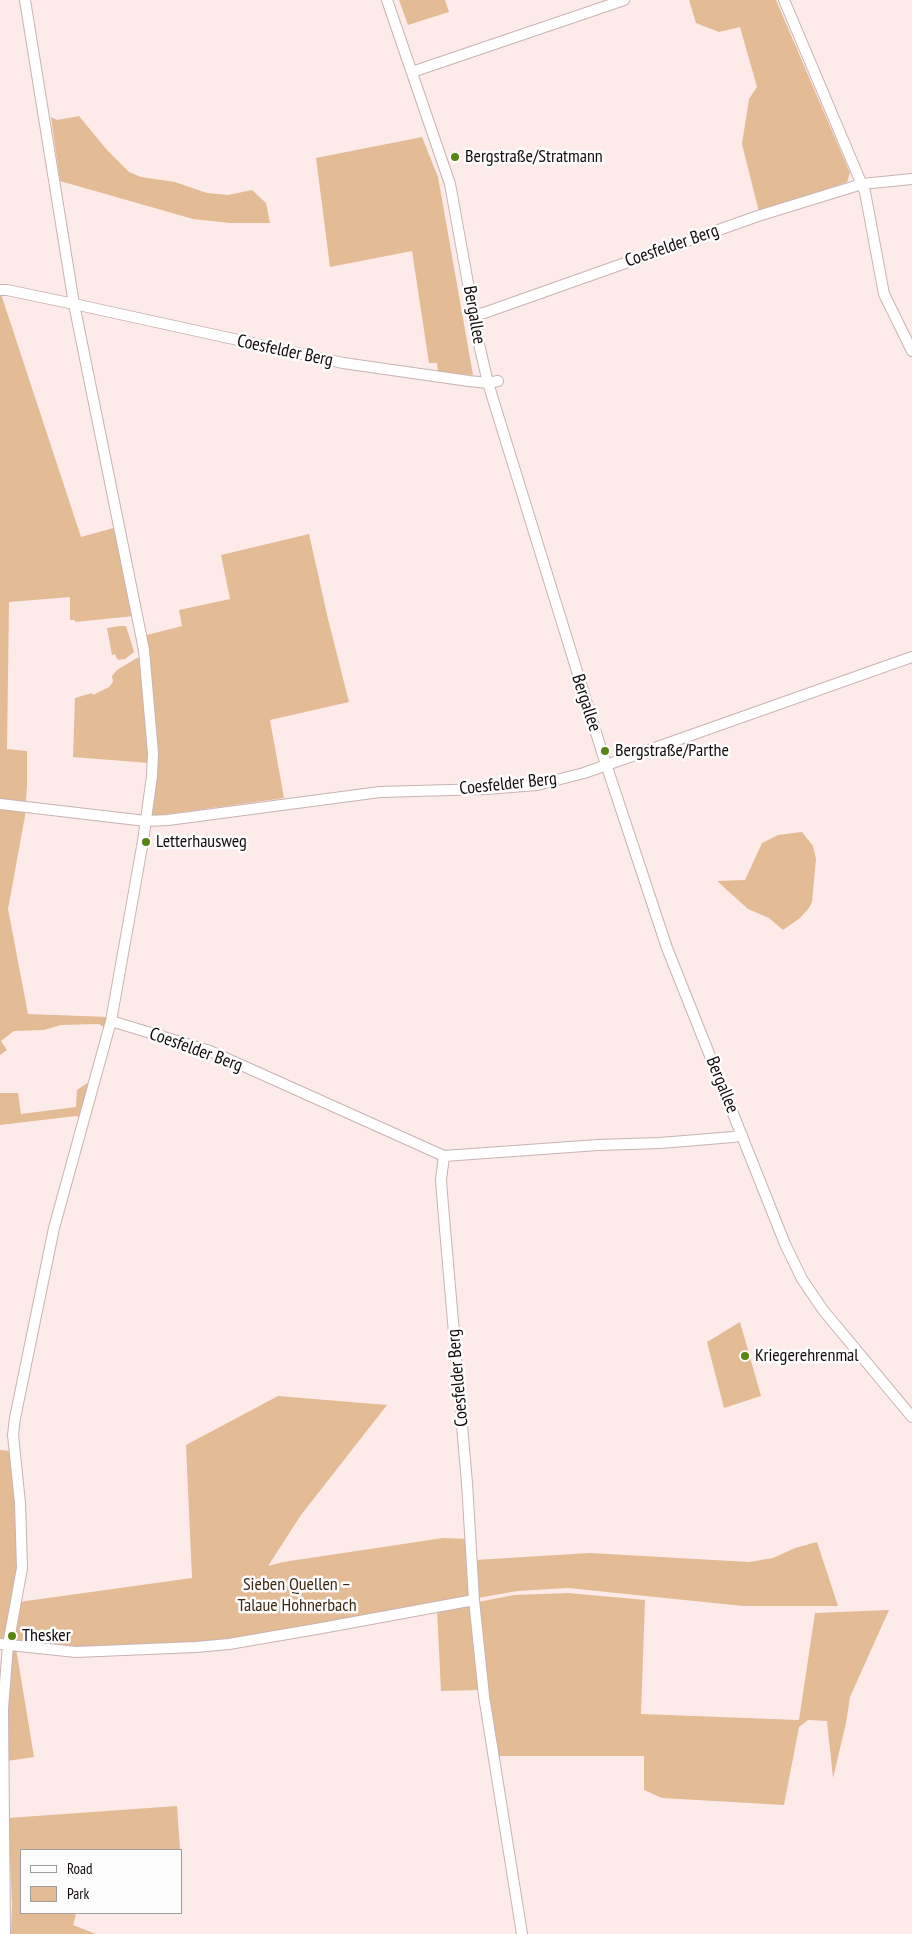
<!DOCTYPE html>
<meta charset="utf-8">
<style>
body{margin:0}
#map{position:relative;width:912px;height:1934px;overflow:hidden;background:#fdebe9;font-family:"PT Sans Narrow",sans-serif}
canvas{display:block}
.legend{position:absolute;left:20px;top:1849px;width:162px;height:65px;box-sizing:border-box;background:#fdfdfd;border:1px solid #9f9c9c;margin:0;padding:6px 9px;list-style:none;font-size:15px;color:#130b0b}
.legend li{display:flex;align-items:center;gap:10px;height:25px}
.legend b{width:25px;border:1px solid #9f9c9c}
</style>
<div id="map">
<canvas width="912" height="1934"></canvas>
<ul class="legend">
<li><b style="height:6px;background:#fff"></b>Road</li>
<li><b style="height:14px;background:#e3bb95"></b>Park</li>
</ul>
</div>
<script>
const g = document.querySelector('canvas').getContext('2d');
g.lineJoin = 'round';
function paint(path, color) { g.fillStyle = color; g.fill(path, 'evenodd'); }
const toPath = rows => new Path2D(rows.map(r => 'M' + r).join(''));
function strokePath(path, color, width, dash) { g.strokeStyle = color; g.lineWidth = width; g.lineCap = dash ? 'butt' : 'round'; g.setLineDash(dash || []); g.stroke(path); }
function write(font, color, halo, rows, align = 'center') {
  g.font = font + ' "PT Sans Narrow",sans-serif'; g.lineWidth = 5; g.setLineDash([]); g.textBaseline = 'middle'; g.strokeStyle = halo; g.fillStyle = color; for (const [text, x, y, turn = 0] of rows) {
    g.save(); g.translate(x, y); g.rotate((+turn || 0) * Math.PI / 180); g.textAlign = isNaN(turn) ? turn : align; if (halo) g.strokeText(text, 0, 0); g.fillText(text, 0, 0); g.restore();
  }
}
const green = toPath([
 [399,0,445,0,449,12,408,25],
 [689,0,776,0,850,173,847,182,759,212,742,144,749,99,757,87,740,27,719,32,696,23],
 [79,116,107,150,129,172,141,177,175,182,207,193,228,195,252,190,266,203,270,223,230,223,193,219,60,181,51,117,57,120],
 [422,137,438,177,473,375,438,373,437,363,429,363,412,251,330,267,316,158],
 [0,291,81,537,117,527,134,616,75,622,75,620,70,620,70,597,9,602,7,749,27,751,27,786,25,816,8,909,28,1014,108,1017,105,1028,99,1024,61,1025,44,1030,14,1031,1,1041,7,1050,0,1055],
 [309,534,328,619,349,702,270,720,284,798,154,816,150,815,157,751,143,636,182,626,179,610,230,599,221,555],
 [120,626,126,626,134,652,125,659,119,660,117,659,115,654,112,655,107,628],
 [137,658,141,659,150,749,149,763,73,757,75,698,92,693,93,695,109,687,113,682,112,676,117,670],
 [802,832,813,846,816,859,812,902,809,908,800,918,783,930,769,918,748,909,717,881,745,880,762,843,778,835],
 [89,1082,81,1118,76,1116,0,1125,0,1093,18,1093,21,1114,76,1107,77,1090],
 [740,1322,761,1396,724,1408,707,1342],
 [278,1396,387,1405,301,1515,268,1566,283,1562,443,1538,468,1539,471,1599,237,1641,77,1650,13,1639,19,1602,192,1578,186,1445],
 [0,1450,11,1451,20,1568,7,1641,3,1639,3,1641,0,1641],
 [817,1542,838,1606,743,1606,568,1588,517,1591,478,1598,475,1560,590,1553,749,1562,773,1558,795,1548],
 [568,1593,645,1600,641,1714,799,1720,815,1613,889,1610,850,1697,846,1723,833,1778,827,1721,808,1720,799,1727,784,1805,662,1798,644,1790,644,1756,497,1756,478,1602,514,1595],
 [470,1604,480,1690,441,1691,437,1610],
 [16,1648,34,1757,7,1761,5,1699,10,1649],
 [177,1806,180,1850,21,1850,21,1913,71,1913,76,1915,73,1925,96,1934,11,1934,12,1904,8,1818]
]);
const minor = toPath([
 [387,0,450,184,479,344,488,383,602,752,667,948,785,1244,802,1279,823,1310,912,1417],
 [784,0,865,192,884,294,912,351],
 [412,72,624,0],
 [0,290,7,290,74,304,343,363,469,381,488,383,498,381],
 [473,315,484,313,758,216,862,184,912,179],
 [0,804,146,821,168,820,380,792,486,789,537,785,584,773,912,657],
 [111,1021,210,1051,444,1156,598,1145,660,1143,733,1137,742,1135],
 [444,1156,441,1180,443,1206,467,1483,474,1600],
 [0,1644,76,1652,196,1647,229,1644,322,1628,474,1600,484,1696,522,1934],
 [5,1934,3,1709,8,1645,22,1568,20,1503,13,1435,15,1418,54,1228,111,1021,143,841,152,776,153,753,144,650,74,304,25,0]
]);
const markers = [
 [455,157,5,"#588412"],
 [605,751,5,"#588412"],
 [146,842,5,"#588412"],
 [745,1356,5,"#588412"],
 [12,1636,5,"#588412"]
];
const poiNames = [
 ["Bergstraße/Stratmann",465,157],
 ["Bergstraße/Parthe",615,751],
 ["Letterhausweg",156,842],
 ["Kriegerehrenmal",755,1356],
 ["Thesker",22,1636]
];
const streetNames = [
 ["Coesfelder Berg",672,246,-19],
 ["Bergallee",474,315,80],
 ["Coesfelder Berg",285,351,12],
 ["Bergallee",586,703,72],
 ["Coesfelder Berg",508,784,-6],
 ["Coesfelder Berg",196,1050,20],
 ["Bergallee",722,1085,68],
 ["Coesfelder Berg",458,1378,-95]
];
const parkNames = [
 ["Sieben Quellen –",297,1585],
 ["Talaue Hohnerbach",297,1606]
];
paint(green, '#e3bb95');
strokePath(minor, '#c9b3b2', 12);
strokePath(minor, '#fff', 10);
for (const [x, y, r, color] of markers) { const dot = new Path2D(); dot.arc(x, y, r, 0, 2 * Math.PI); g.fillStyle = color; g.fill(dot); strokePath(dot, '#fdfdfd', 2); }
write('18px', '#130b0b', '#fdfdfd', poiNames, 'left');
write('18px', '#130b0b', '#fdfdfd', streetNames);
write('18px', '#3e2811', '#fdfdfd', parkNames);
</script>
